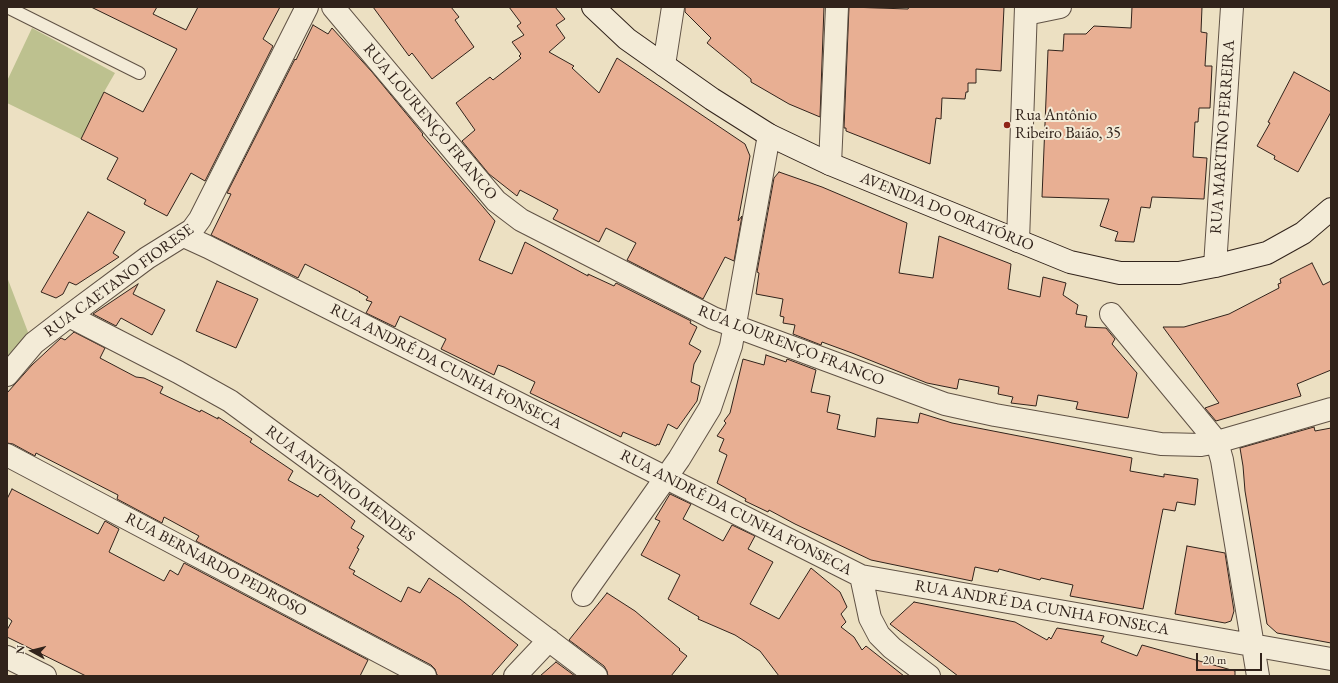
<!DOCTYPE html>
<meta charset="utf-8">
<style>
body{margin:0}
#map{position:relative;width:1338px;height:683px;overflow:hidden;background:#ece0c2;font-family:"EB Garamond",serif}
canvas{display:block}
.frame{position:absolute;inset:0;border:8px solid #31231b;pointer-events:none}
.north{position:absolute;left:12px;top:631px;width:40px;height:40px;-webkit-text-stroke:3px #f3ebd7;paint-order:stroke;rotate:277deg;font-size:11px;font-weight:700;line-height:16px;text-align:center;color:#31231b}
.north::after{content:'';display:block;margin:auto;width:14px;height:18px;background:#31231b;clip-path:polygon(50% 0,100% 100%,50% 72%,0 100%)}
.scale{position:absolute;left:1196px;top:653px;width:66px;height:18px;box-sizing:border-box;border:2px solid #31231b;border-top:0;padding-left:5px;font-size:12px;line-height:14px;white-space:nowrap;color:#31231b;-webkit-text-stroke:3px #f3ebd7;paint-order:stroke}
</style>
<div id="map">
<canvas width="1338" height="683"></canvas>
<div class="frame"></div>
<div class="north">N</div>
<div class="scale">20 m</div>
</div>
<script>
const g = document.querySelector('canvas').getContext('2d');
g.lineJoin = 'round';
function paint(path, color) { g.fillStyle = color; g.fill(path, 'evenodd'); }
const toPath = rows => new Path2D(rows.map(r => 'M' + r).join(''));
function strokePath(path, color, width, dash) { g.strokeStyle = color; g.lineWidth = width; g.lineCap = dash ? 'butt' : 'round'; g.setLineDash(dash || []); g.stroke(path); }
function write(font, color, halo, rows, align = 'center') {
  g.font = font + ' "EB Garamond",serif'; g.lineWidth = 4; g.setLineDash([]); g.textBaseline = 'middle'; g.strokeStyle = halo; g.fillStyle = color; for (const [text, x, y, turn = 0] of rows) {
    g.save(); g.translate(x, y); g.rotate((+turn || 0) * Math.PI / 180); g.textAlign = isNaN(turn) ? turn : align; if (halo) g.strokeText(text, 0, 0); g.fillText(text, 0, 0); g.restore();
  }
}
const green = toPath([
 [32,28,115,73,104,92,81,139,7,103,7,81],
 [7,277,31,340,7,368]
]);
const building = toPath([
 [91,7,157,7,153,14,186,30,198,7,280,7,263,39,273,46,205,181,191,173,167,216,144,204,146,200,107,179,118,158,81,139,104,92,143,112,177,49,91,7],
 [373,7,451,7,459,17,455,20,474,47,432,79,412,53,409,56,373,7],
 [509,7,555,7,565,19,556,25,565,38,549,52,574,66,572,68,599,93,617,58,745,144,750,156,738,221,742,216,734,261,725,257,703,299,627,260,636,243,606,228,599,242,553,219,558,210,520,190,517,196,489,174,462,141,475,130,456,103,490,77,493,80,521,58,519,56,521,54,512,42,524,35,517,26,521,23,509,7],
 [685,7,824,7,820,117,789,104,751,82,751,79,707,43,711,38,685,12,685,7],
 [849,7,908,9,909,7,1004,7,1001,71,976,69,976,83,968,83,968,92,966,92,965,99,942,98,941,119,936,118,930,164,846,131,846,128,844,128,849,7],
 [1132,7,1202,7,1201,32,1207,33,1205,66,1212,66,1210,108,1199,108,1198,122,1195,122,1193,157,1207,158,1204,199,1152,197,1150,208,1141,207,1134,242,1115,241,1118,232,1100,226,1109,199,1042,197,1048,50,1063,51,1064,34,1086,34,1094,26,1131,28,1132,7],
 [313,25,328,34,332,28,372,72,423,134,422,135,495,221,479,260,512,274,525,242,588,276,588,274,614,286,616,283,691,321,690,323,697,327,689,344,701,351,694,364,691,382,700,386,697,401,677,429,668,424,659,445,657,444,656,446,623,432,621,437,530,393,535,382,504,367,498,365,494,375,441,349,446,339,400,316,395,327,366,313,372,302,366,300,368,297,359,292,360,292,305,264,298,278,211,235,231,194,227,193,295,59,296,60,313,25],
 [1294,72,1331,92,1331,112,1298,172,1274,159,1275,156,1257,146,1270,123,1268,122,1294,72],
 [779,172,822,187,907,223,899,273,933,278,939,236,1011,264,1008,289,1040,297,1043,277,1066,283,1063,295,1078,305,1076,314,1087,316,1085,327,1106,328,1115,339,1112,344,1137,373,1128,418,1076,409,1078,402,1038,395,1036,406,1011,403,1013,397,998,394,999,387,959,379,957,389,927,383,852,353,822,342,821,345,793,334,795,325,783,323,784,317,780,316,783,299,756,294,759,273,757,272,774,178,779,172],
 [88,212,125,232,113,253,119,257,76,285,69,282,63,294,56,298,41,292,88,212],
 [1312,263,1323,285,1331,281,1331,370,1297,384,1301,396,1216,421,1205,408,1219,403,1163,327,1184,327,1229,314,1279,288,1278,284,1281,283,1280,279,1312,263],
 [217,281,258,299,236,348,196,331,217,281],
 [138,284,133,294,165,310,152,335,121,318,116,326,93,314,138,284],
 [74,332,105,348,100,358,136,377,144,378,163,387,160,393,200,412,201,410,218,419,218,417,252,439,250,442,293,471,288,480,318,497,320,494,355,521,351,528,364,536,357,548,359,549,349,568,355,571,353,574,401,602,408,587,420,593,429,578,460,599,518,645,491,676,440,676,437,675,435,669,431,665,196,541,199,536,164,517,162,523,117,499,118,495,36,453,35,456,13,444,7,443,7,393,32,365,61,338,65,340,74,332],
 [766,355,786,362,787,359,816,370,811,392,830,396,827,412,840,415,837,429,875,437,877,418,918,423,920,413,952,423,1132,458,1130,471,1164,477,1164,474,1198,479,1195,505,1177,502,1175,511,1163,509,1143,609,1070,596,1073,585,1041,578,1040,580,999,569,998,572,975,567,972,581,871,560,795,524,769,510,768,512,745,501,746,499,717,483,727,455,719,451,724,439,717,436,726,423,724,421,730,413,743,359,764,365,766,355],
 [1314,427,1315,431,1331,428,1331,643,1277,633,1267,624,1245,491,1243,466,1240,448,1314,427],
 [12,489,98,534,105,521,119,529,109,552,164,581,170,570,178,575,184,563,368,660,360,676,86,676,7,637,7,630,12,621,7,617,7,499,12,489],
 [670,494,691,504,683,519,723,541,732,525,755,536,748,549,773,562,750,604,779,619,811,568,840,592,847,607,841,614,846,622,841,627,854,637,862,650,866,646,904,676,779,676,760,651,735,635,698,619,699,617,668,599,680,575,641,555,660,521,655,519,670,494],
 [1187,546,1225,553,1234,611,1231,621,1225,623,1175,614,1187,546],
 [607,593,635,611,680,649,679,650,687,656,671,676,608,676,607,671,604,666,569,640,607,593],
 [914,602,1015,622,1047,640,1049,637,1051,639,1057,628,1104,636,1101,642,1137,656,1142,645,1235,671,1235,676,958,676,890,624,914,602],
 [556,662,575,676,540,676,556,662]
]);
const service = toPath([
 [7,7,139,73]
]);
const minor = toPath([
 [333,7,496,201,521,220,713,318,945,404,995,415,1161,444,1201,445,1217,442,1331,409],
 [1026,14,1060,7],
 [664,65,673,7],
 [830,164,837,7],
 [184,236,208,247,861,576,1331,659],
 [1215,266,1232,7],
 [1111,314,1217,442,1222,460,1258,676],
 [69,316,178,372,230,401,332,476,596,676],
 [7,375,34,343,69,316,147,258,192,230,200,219,307,7],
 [7,455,425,676],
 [861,576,870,618,879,635,892,648,929,676],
 [583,595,679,459,710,408,731,346,769,135],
 [7,657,45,676],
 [515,676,549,640]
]);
const tertiary = toPath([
 [1018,241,1026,7]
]);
const secondary = toPath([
 [593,7,627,39,712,99,769,135,830,164,1070,262,1120,273,1179,273,1215,266,1267,253,1303,233,1331,209]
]);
const markers = [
 [1007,125,4,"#8f2418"]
];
const poiNames = [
 ["Rua Antônio",1015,116],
 ["Ribeiro Baião, 35",1015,134]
];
const streetNames = [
 ["RUA LOURENÇO FRANCO",430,122,50],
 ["RUA MARTINO FERREIRA",1223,137,-86],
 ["AVENIDA DO ORATÓRIO",947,212,22],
 ["RUA CAETANO FIORESE",119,281,-36],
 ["RUA LOURENÇO FRANCO",791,346,21],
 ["RUA ANDRÉ DA CUNHA FONSECA",446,367,27],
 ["RUA ANTÔNIO MENDES",340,484,37],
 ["RUA ANDRÉ DA CUNHA FONSECA",736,513,27],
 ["RUA BERNARDO PEDROSO",216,565,28],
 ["RUA ANDRÉ DA CUNHA FONSECA",1042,608,10]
];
paint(green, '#bdc18f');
paint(building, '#e8af93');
strokePath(building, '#31231b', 1);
strokePath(service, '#605245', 14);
strokePath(minor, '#605245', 24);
strokePath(tertiary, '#605245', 24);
strokePath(secondary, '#31231b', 24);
strokePath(service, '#f3ebd7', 12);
strokePath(minor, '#f3ebd7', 22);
strokePath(tertiary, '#f3ebd7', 22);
strokePath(secondary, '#f3ebd7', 22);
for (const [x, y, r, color] of markers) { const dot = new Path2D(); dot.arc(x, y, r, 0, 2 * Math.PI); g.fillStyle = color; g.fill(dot); strokePath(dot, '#f3ebd7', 1.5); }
write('16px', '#31231b', '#f3ebd7', poiNames, 'left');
write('16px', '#31231b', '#f3ebd7', streetNames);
</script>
